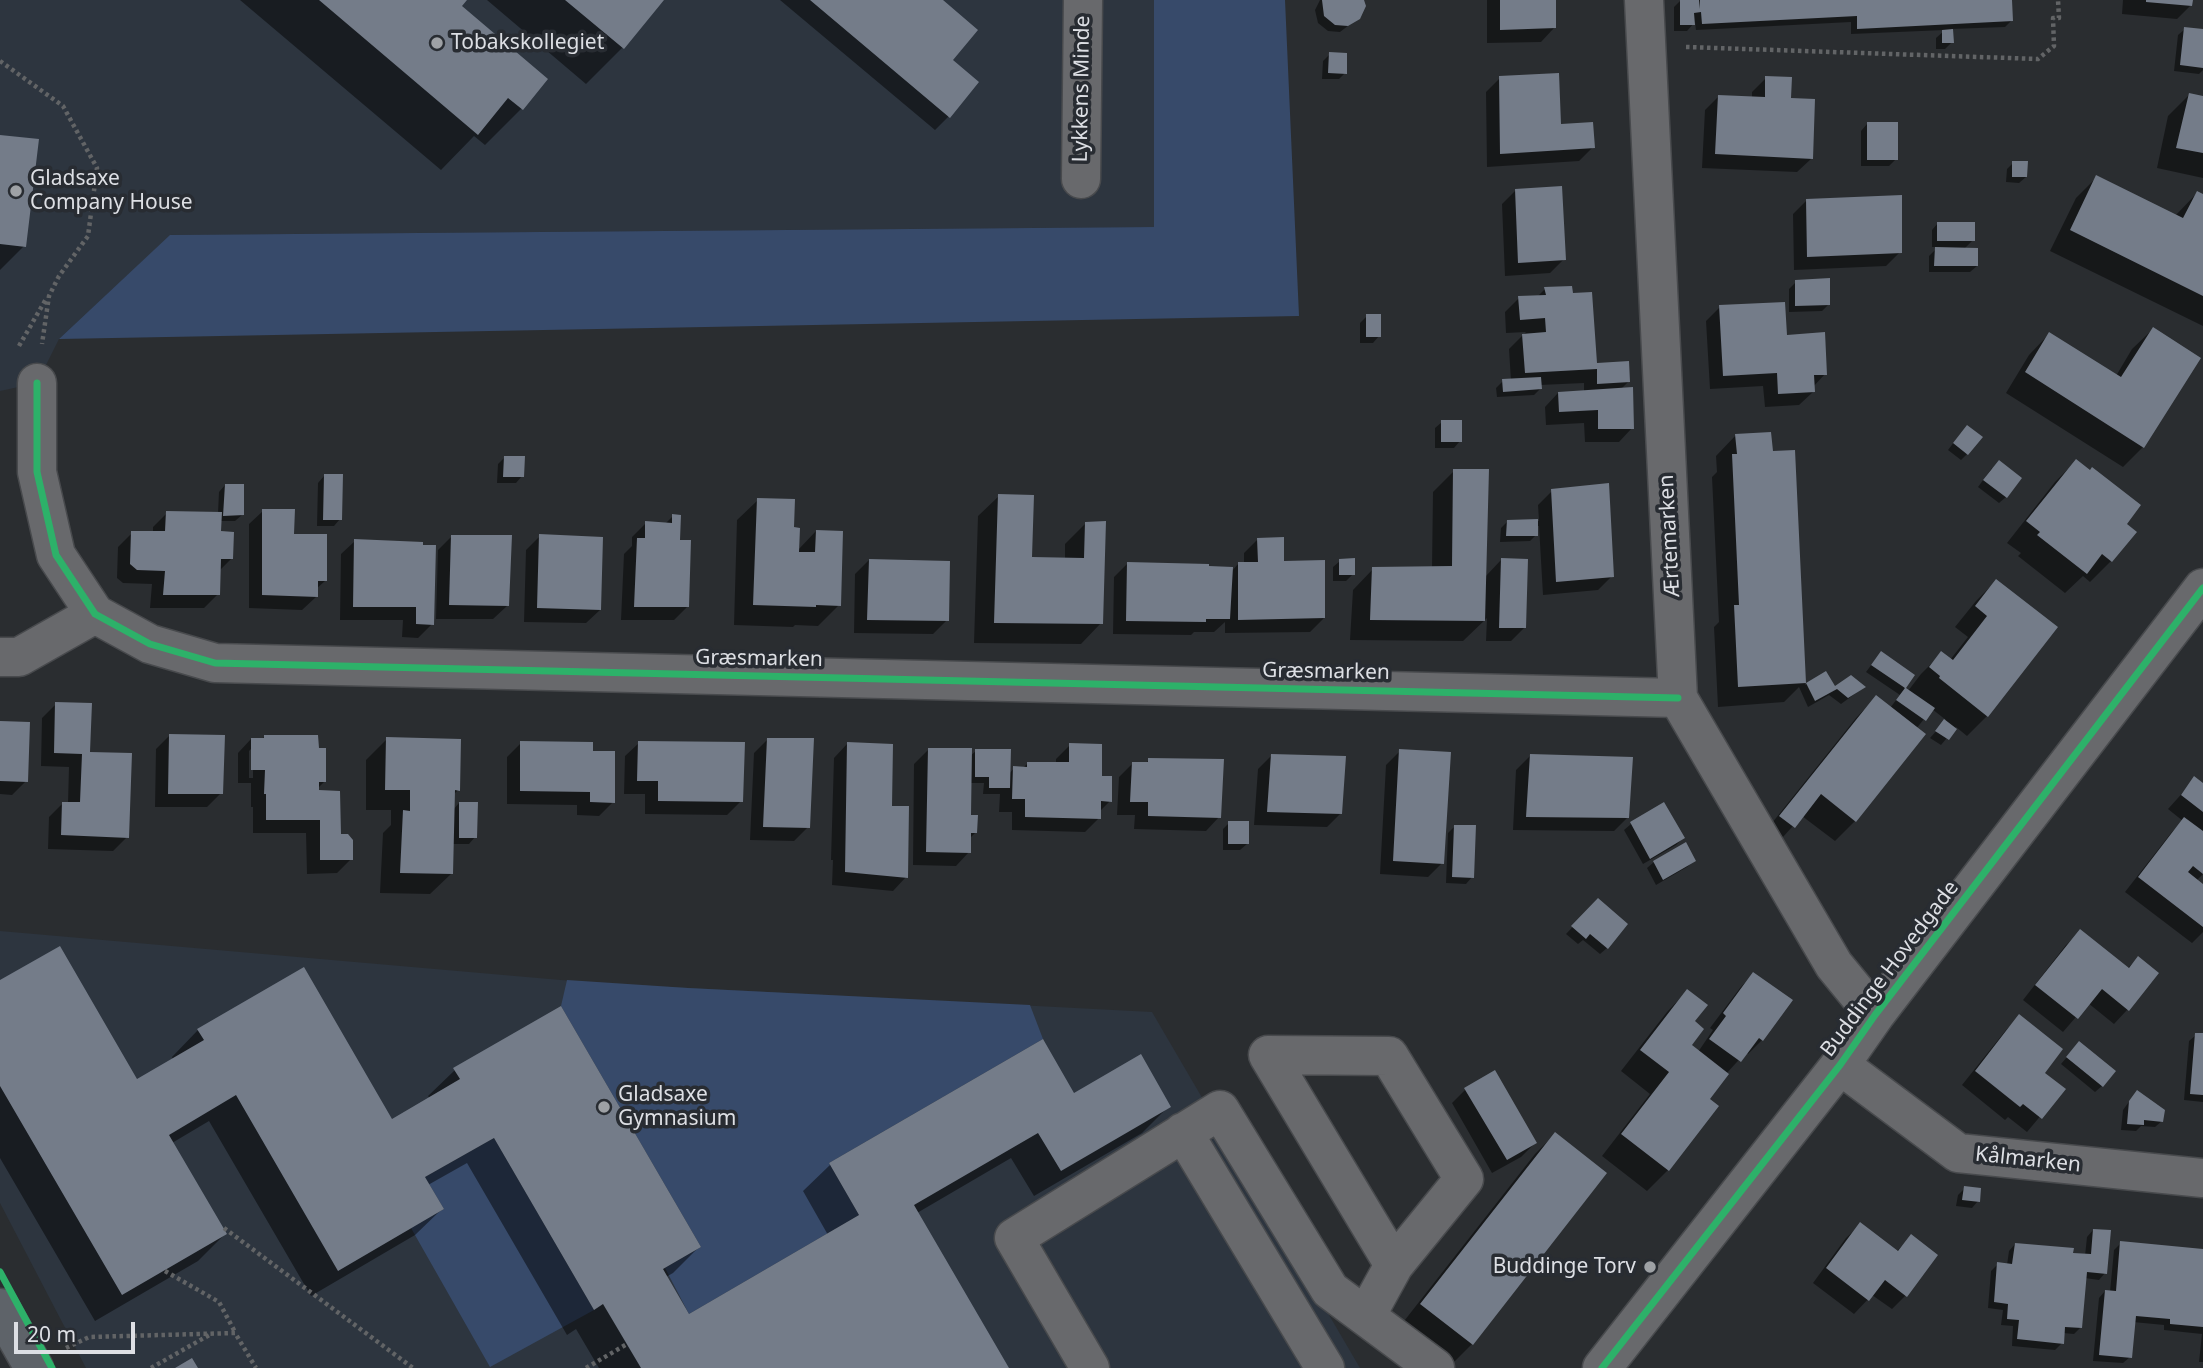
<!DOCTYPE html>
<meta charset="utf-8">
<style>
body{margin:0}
#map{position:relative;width:2203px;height:1368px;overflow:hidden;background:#2a2d30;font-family:"Noto Sans",sans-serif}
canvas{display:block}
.scale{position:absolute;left:14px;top:1322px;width:121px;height:32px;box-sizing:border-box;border:4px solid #dddfe4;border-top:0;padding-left:9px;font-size:21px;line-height:24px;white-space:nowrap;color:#dddfe4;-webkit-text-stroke:5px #282c32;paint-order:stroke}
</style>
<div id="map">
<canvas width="2203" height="1368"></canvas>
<div class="scale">20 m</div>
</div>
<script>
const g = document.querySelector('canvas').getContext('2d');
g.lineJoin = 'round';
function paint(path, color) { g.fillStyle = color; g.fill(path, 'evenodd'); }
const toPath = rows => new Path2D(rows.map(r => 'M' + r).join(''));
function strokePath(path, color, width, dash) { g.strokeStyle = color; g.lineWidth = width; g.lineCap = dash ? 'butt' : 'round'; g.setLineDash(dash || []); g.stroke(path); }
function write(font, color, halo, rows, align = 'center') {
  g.font = font + ' "Noto Sans",sans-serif'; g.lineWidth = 7; g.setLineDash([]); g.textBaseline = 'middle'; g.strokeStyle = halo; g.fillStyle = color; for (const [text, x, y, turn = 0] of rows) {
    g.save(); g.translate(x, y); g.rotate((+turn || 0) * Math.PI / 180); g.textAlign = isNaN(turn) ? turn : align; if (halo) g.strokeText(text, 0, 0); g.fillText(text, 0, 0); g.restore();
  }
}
const built = toPath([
 [0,0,1154,0,1154,227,171,235,59,339,37,383,0,391],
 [0,931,595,983,1152,1012,1360,1368,86,1368,0,1203]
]);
const green = toPath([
 [1154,0,1285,0,1299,316,59,339,170,235,1154,227],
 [567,980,688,988,1030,1005,1043,1039,829,1163,859,1215,689,1314,665,1268,701,1247,561,1006],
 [494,1138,594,1310,490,1367,411,1228,444,1209,425,1177]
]);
const shadow = toPath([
 [240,0,465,0,460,6,546,80,521,109,485,145,474,136,441,170],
 [487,0,662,0,622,48,586,84],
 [780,0,941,0,951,60,948,117,935,130],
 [1320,0,1362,0,1358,18,1340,32,1328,31,1318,23,1315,10],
 [1487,0,1554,0,1554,28,1541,42,1487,43],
 [1681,0,2011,0,2012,20,2005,27,1951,29,1952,42,1945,49,1936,49,1936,38,1945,30,1851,34,1851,22,1696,30,1695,22,1687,31,1674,31,1674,7],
 [2123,0,2191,0,2191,5,2177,19,2122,14],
 [2185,29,2203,31,2203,70,2199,74,2174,71,2178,35],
 [1330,54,1345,73,1339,79,1322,79,1323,61],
 [1500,78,1559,126,1593,147,1579,161,1487,167,1486,92],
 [1766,78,1811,159,1797,172,1702,168,1705,110,1719,96,1752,98,1752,92],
 [2189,95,2203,98,2203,178,2157,168,2168,116],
 [1867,124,1896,159,1889,166,1861,166,1861,131],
 [0,136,24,246,0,270],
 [2013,163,2026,177,2019,183,2006,182,2007,169],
 [2097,177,2175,216,2197,193,2203,196,2203,326,2050,251,2076,198],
 [1516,190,1564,259,1550,273,1505,276,1502,204],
 [1807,200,1900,252,1886,266,1794,270,1793,214],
 [1938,223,1973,240,1963,250,1977,266,1970,272,1929,272,1929,256,1938,247,1932,247,1932,230],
 [1796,282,1829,304,1822,311,1789,312,1789,289],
 [1545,289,1595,365,1629,381,1620,390,1632,428,1619,442,1585,442,1584,423,1546,425,1545,407,1558,393,1584,392,1584,383,1540,385,1540,389,1534,395,1497,397,1496,388,1503,381,1511,381,1509,349,1526,332,1506,333,1505,312,1519,298,1537,297],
 [1720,307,1785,336,1825,374,1813,387,1813,392,1799,405,1765,407,1763,386,1710,389,1706,321],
 [1367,316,1379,336,1373,343,1360,343,1360,323],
 [2153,329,2143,447,2123,467,2006,393,2029,355,2049,334,2116,376,2132,349],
 [1442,422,1460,441,1454,448,1435,448,1435,428],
 [1961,433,1967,454,1961,460,1948,450],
 [1736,435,1771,453,1793,452,1805,685,1825,674,1835,689,1864,687,1841,704,1829,695,1808,707,1799,687,1784,702,1718,707,1714,627,1719,622,1712,477,1717,472,1716,456],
 [505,457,522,476,516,483,497,483,498,464],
 [2076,461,2124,524,2134,532,2111,561,2090,582,2083,576,2065,593,2018,556,2021,553,2007,543,2055,482],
 [1992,468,2006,497,1999,503,1978,487],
 [1454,471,1485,577,1501,560,1525,627,1511,641,1486,641,1487,618,1463,641,1350,640,1353,590,1373,569,1432,568,1433,492],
 [324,476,340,519,334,526,317,526,318,483],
 [225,485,242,515,235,521,220,521,220,533,232,558,219,571,218,594,204,608,150,608,152,584,123,583,117,578,118,547,132,533,153,533,153,527,167,513,218,513,219,492],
 [1552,491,1612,576,1598,590,1543,595,1539,526,1536,526,1536,535,1530,541,1500,542,1501,528,1507,522,1539,521,1538,505],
 [999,496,1030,559,1065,559,1065,544,1086,523,1101,623,1081,644,974,643,978,516],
 [758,500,792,529,798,550,816,531,839,605,818,626,795,625,793,627,734,625,737,520],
 [263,511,293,536,325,581,316,589,316,597,302,610,249,608,249,524],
 [673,516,687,607,674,620,621,620,624,554,632,546,632,537,646,523,665,524],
 [452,536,507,606,493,619,436,619,438,550],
 [540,536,600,610,586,623,524,622,526,550],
 [1258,539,1324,618,1310,632,1225,633,1225,622,1214,632,1194,632,1191,635,1113,634,1114,577,1128,563,1207,568,1231,572,1239,563,1244,563,1244,553],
 [355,541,432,624,418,638,402,637,403,620,340,620,341,554],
 [869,560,947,620,933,634,854,633,855,574],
 [1340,561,1353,574,1346,581,1333,581,1333,567],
 [1996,581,1987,716,1967,736,1956,727,1941,745,1930,738,1946,720,1932,709,1916,729,1855,821,1835,841,1802,816,1773,848,1760,838,1856,718,1876,697,1890,708,1900,695,1866,672,1875,660,1881,653,1913,675,1904,688,1908,691,1921,674,1941,654,1950,660,1968,637,1955,627,1976,601],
 [56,704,88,753,127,837,113,851,48,849,49,817,63,803,68,803,69,767,41,766,42,718],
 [0,723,26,781,12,795,0,794],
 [170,735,221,793,207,807,155,807,156,749],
 [264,737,325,781,317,789,351,859,337,873,307,874,306,833,253,833,253,807,251,807,251,783,238,783,238,753,251,739,262,740],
 [253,747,253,778,249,778,249,751],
 [387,739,458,790,453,795,453,810,459,803,475,837,469,844,452,844,451,874,430,894,380,893,383,833,391,825,391,810,366,810,366,760],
 [768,739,808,827,794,841,750,840,754,753],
 [521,743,591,753,613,802,599,816,577,815,577,805,507,804,507,757],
 [639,743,741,801,727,815,645,814,645,794,624,794,625,756],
 [847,744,890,807,906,877,893,891,832,885,833,860,831,860,834,758],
 [1070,745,1100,778,1110,801,1099,812,1099,818,1085,832,1012,830,1012,812,999,812,1000,794,983,794,984,783,970,783,969,817,976,832,969,839,969,852,956,866,913,865,914,764,928,750,970,756,976,751,1009,774,1014,768,1023,768,1028,763,1056,764,1056,759],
 [1400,751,1442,863,1428,877,1380,874,1386,765],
 [1271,756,1341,813,1327,827,1254,825,1258,769],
 [1530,756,1628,817,1614,831,1513,830,1516,770],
 [1149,760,1219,817,1206,831,1134,829,1135,815,1117,815,1119,777,1133,763,1145,764],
 [2195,779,2203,785,2203,874,2196,881,2203,886,2203,932,2192,943,2125,892,2171,833,2183,821,2168,809],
 [1663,805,1683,838,1676,845,1643,864,1624,830,1631,824],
 [1229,823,1247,844,1240,850,1223,850,1223,829],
 [1455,826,1472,877,1466,884,1446,883,1448,833],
 [1694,861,1687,867,1656,885,1647,868,1654,862],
 [1598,900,1607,948,1600,954,1583,940,1578,944,1566,934],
 [2080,932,2127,969,2138,958,2157,973,2127,1010,2114,1024,2088,1003,2063,1032,2023,1000,2066,945],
 [1753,974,1762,1040,1748,1054,1746,1052,1726,1074,1708,1099,1717,1106,1668,1170,1647,1191,1602,1156,1650,1094,1621,1071,1667,1012,1687,991,1693,1022,1689,1046,1698,1052,1713,1030,1710,1028,1740,988],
 [0,982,136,1081,173,1060,172,1057,198,1030,391,1121,430,1099,428,1096,455,1070,699,1247,673,1273,666,1277,688,1316,828,1235,803,1191,830,1165,1043,1041,1074,1095,1169,1106,1142,1133,1034,1196,1011,1158,917,1213,1007,1368,599,1368,576,1329,567,1335,467,1163,428,1185,442,1209,415,1235,311,1296,209,1121,172,1143,225,1234,198,1261,95,1321,0,1158],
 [2019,1017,2042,1073,2063,1089,2027,1132,2008,1117,2005,1120,1962,1085,2006,1030],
 [2196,1035,2203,1035,2203,1102,2184,1100,2189,1041],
 [2073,1050,2102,1086,2095,1092,2061,1064],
 [1466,1089,1535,1143,1521,1157,1492,1173,1452,1103],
 [2131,1099,2162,1121,2155,1127,2141,1126,2136,1131,2121,1130,2123,1110],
 [1555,1134,1605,1173,1472,1344,1451,1365,1401,1325,1535,1154],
 [1965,1188,1978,1201,1972,1208,1956,1206,1958,1195],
 [1860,1225,1896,1252,1911,1237,1905,1296,1892,1309,1872,1295,1854,1314,1813,1283,1846,1238],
 [2093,1230,2105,1273,2099,1280,2085,1278,2080,1328,2074,1334,2063,1333,2062,1343,2055,1350,2012,1346,2013,1326,2001,1325,2003,1310,1988,1308,1991,1271,1998,1264,2007,1265,2009,1251,2015,1244,2085,1256,2087,1237],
 [2121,1243,2203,1250,2203,1362,2199,1362,2202,1334,2164,1330,2164,1325,2133,1322,2130,1357,2123,1363,2093,1361,2099,1298,2105,1291,2110,1292,2114,1250]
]);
const building = toPath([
 [319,0,467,0,462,6,548,79,523,110,508,98,478,135],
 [565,0,664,0,624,49],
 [810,0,943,0,978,30,953,60,979,82,950,118],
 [1322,0,1364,0,1366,6,1360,19,1348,26,1335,25,1324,16],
 [1500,0,1556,0,1556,28,1500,30],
 [1680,0,1699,0,1700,9,1700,0,2012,0,2013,21,1857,29,1857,16,1702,24,1701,12,1694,13,1695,25,1680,25],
 [2146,0,2193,0,2192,6,2146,2],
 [2184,27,2203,29,2203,68,2180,65],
 [1953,29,1954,43,1942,43,1942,30],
 [1329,52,1347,53,1347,74,1328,73],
 [1559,73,1561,124,1593,122,1595,148,1500,154,1499,76],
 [1765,76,1792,77,1791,98,1815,99,1813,159,1715,154,1718,95,1765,97],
 [2189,93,2203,96,2203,153,2176,148],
 [1867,122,1898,122,1898,160,1867,160],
 [0,135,39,139,26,247,0,244],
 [2012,161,2028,161,2027,177,2012,177],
 [2096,175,2183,218,2197,191,2203,194,2203,296,2070,230],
 [1562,186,1566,260,1518,263,1515,189],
 [1902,195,1902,253,1807,257,1806,199],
 [1937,222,1975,222,1975,241,1937,241],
 [1935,247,1978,248,1978,266,1934,266],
 [1830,278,1830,305,1795,306,1795,280],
 [1572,286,1573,293,1592,292,1597,363,1629,361,1630,382,1597,384,1597,369,1525,373,1522,334,1546,332,1545,318,1520,320,1518,296,1546,295,1544,287],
 [1785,302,1787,335,1825,332,1827,375,1814,375,1815,392,1778,394,1777,373,1723,376,1719,305],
 [1366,314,1381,314,1381,337,1366,337],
 [2153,327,2201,358,2144,448,2025,372,2049,332,2121,377],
 [1541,377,1542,389,1503,392,1502,379],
 [1633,387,1634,429,1598,429,1598,410,1559,412,1558,392],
 [1441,420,1462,420,1462,442,1441,442],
 [1967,425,1983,437,1968,455,1953,443],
 [1771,432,1773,451,1795,450,1806,683,1738,687,1734,605,1739,605,1732,454,1737,454,1735,434],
 [504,456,525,456,524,477,503,477],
 [2076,459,2090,470,2092,467,2141,505,2127,524,2137,532,2112,562,2102,554,2087,574,2037,535,2040,532,2026,521],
 [1999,460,2022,478,2007,498,1983,480],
 [1453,469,1489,469,1485,621,1370,620,1372,567,1452,566],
 [324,474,343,474,342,520,323,520],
 [1609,483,1614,577,1556,582,1551,489],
 [225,484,244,484,244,515,223,516],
 [998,494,1034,495,1032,557,1084,558,1085,522,1106,521,1103,624,994,623],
 [757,498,795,499,794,527,800,528,799,552,815,552,816,530,843,531,841,606,816,605,816,607,753,605],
 [262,509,295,509,294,534,327,534,327,581,318,581,318,597,262,595],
 [166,511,222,512,221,531,234,532,233,559,221,559,220,595,163,595,165,571,137,570,130,564,131,531,165,531],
 [672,514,681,515,680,540,691,540,689,607,634,607,637,538,645,538,645,521,672,523],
 [1538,519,1538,536,1506,536,1507,520],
 [539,534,603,537,601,610,537,608],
 [451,535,512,535,509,606,449,605],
 [1284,537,1284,561,1325,560,1325,618,1238,620,1238,562,1258,562,1257,538],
 [354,539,423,542,423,545,436,545,434,625,416,624,416,607,353,607],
 [1355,558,1355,575,1339,575,1339,559],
 [1501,558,1528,559,1526,628,1499,628],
 [869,559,950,561,949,621,867,620],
 [1127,562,1209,564,1209,566,1233,567,1230,619,1206,619,1206,622,1126,621],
 [1996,579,2058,627,1988,717,1939,678,1940,676,1929,667,1941,651,1953,660,1987,616,1975,606],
 [1881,651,1915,675,1906,688,1935,708,1926,721,1896,700,1905,688,1871,665],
 [1826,671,1835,686,1851,675,1866,687,1848,698,1837,689,1815,701,1806,683],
 [1876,695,1926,734,1856,822,1821,794,1795,828,1779,816],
 [55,702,92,703,90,752,132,753,129,838,61,835,62,802,80,802,82,754,54,753],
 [1944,719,1957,729,1949,740,1935,731],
 [0,721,30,722,28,782,0,781],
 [169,734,225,735,223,794,168,794],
 [264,735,318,735,319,748,326,748,326,782,319,782,319,790,340,791,341,834,348,834,353,840,353,860,320,860,320,820,266,820,266,794,264,794,265,770,251,770,251,738,264,738],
 [386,737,461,739,460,791,455,790,453,874,400,873,403,810,410,811,410,790,385,790],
 [767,738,814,738,810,828,763,827],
 [520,741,593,742,593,751,615,751,615,803,590,802,590,792,520,791],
 [638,741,745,742,743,802,658,801,658,781,637,781],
 [847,742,893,744,892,806,909,806,908,878,845,872],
 [1069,743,1102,744,1102,776,1112,776,1112,802,1101,801,1101,819,1025,817,1025,799,1012,799,1013,766,1027,767,1027,762,1069,762],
 [928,748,972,748,971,815,978,815,977,833,971,833,971,853,926,852],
 [975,749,1011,749,1010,788,989,788,989,777,975,777],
 [1399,749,1451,752,1444,864,1393,861],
 [1271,754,1346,756,1342,814,1267,812],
 [1530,754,1633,757,1629,818,1526,817],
 [1148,758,1224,759,1221,818,1148,816,1148,802,1130,802,1132,762,1148,762],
 [2194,776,2203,783,2203,812,2181,795],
 [459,802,478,802,477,838,459,838],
 [1664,802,1685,838,1650,859,1630,822],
 [2184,817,2203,831,2203,874,2193,866,2188,872,2203,884,2203,927,2138,877],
 [1228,821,1249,821,1249,844,1228,844],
 [1454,825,1476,825,1474,878,1452,877],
 [1686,842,1696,861,1663,880,1653,861],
 [1598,898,1628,924,1608,949,1590,934,1586,939,1571,926],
 [2080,929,2129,968,2138,956,2159,973,2129,1011,2102,989,2078,1019,2035,985],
 [60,946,137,1079,204,1040,197,1029,304,967,392,1119,460,1079,453,1068,561,1006,701,1247,663,1269,689,1314,859,1215,829,1163,1043,1039,1074,1093,1141,1054,1171,1107,1061,1171,1038,1133,914,1205,1009,1368,641,1368,603,1304,594,1310,494,1138,425,1177,444,1209,338,1271,236,1095,169,1135,227,1234,122,1295,0,1086,0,980],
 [1753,972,1793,1000,1763,1041,1759,1038,1741,1062,1709,1039,1726,1016,1723,1013],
 [1687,989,1708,1005,1695,1021,1704,1029,1692,1045,1729,1074,1710,1099,1719,1106,1669,1171,1621,1134,1669,1072,1640,1050],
 [2019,1014,2063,1049,2045,1073,2066,1089,2042,1119,2023,1104,2020,1107,1975,1071],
 [2195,1033,2203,1033,2203,1095,2190,1094],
 [2079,1041,2116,1071,2103,1087,2066,1057],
 [1495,1070,1537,1143,1507,1160,1464,1088],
 [2137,1090,2165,1110,2163,1122,2144,1120,2144,1125,2127,1124,2129,1101],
 [1555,1132,1607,1173,1473,1345,1420,1304],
 [1964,1186,1981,1188,1980,1202,1962,1200],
 [1860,1222,1898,1251,1911,1234,1938,1255,1907,1297,1885,1280,1869,1301,1826,1268],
 [2093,1229,2111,1230,2107,1274,2087,1272,2082,1328,2065,1327,2064,1344,2017,1339,2019,1320,2007,1319,2008,1304,1994,1302,1997,1262,2012,1264,2015,1243,2074,1248,2073,1253,2091,1254],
 [2120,1241,2203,1249,2203,1327,2170,1324,2170,1319,2136,1316,2132,1358,2099,1355,2105,1290,2116,1291],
 [192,1358,198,1368,175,1368]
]);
const path = toPath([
 [1686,47,2038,59,2054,46,2053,18,2059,18,2058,0],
 [0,61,63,106,97,168,88,236,59,276,49,296,42,344],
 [19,346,46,299],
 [224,1228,413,1368],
 [165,1271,219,1302,235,1332],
 [66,1348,89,1337,235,1333,256,1368],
 [151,1368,211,1334],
 [586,1368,627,1344]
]);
const minor = toPath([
 [1644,0,1678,698,1834,965,1875,1015],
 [1081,179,1083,0],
 [37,383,37,472,56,555,95,614,150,644,215,663,1678,698],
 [0,657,19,657,95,614],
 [1840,1065,1958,1153,2203,1178],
 [1183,1132,1325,1368],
 [1366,1316,1394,1265,1464,1179,1389,1056,1268,1055,1394,1265],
 [1090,1368,1014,1238,1220,1110,1330,1290,1435,1368],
 [1602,1368,1840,1065,1875,1015,2203,588]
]);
const major = toPath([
 [0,1308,34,1368]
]);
const cycleway = toPath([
 [37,383,37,472,56,555,95,614,150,644,215,663,1678,698],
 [0,1272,52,1368],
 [1602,1368,1840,1065,1875,1015,2203,588]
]);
const markers = [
 [437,43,7,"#9ea1a5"],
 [16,191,7,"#9ea1a5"],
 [604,1107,7,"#9ea1a5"],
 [1650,1267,7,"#9ea1a5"]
];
const poiNames = [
 ["Tobakskollegiet",451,43],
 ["Gladsaxe",30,179],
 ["Company House",30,203],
 ["Gladsaxe",618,1095],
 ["Gymnasium",618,1119],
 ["Buddinge Torv",1636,1267,"right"]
];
const streetNames = [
 ["Lykkens Minde",1082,89,-89],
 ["Ærtemarken",1670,536,-93],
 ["Græsmarken",759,659,1],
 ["Græsmarken",1326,672,1],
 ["Buddinge Hovedgade",1890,969,-53],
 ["Kålmarken",2028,1160,6]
];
paint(built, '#2d353f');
paint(green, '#374a6a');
paint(shadow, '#0007');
paint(building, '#747c89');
strokePath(minor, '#484a4d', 41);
strokePath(major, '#484a4d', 41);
strokePath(path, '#626466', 4.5, [3.5, 3.5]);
strokePath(minor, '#68696c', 38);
strokePath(major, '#5e6369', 38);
strokePath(cycleway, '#2db169', 7);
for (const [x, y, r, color] of markers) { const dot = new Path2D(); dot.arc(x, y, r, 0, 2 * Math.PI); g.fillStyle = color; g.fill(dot); strokePath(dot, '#282c32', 2.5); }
write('21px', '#dddfe4', '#282c32', poiNames, 'left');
write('21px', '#dddfe4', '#282c32', streetNames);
</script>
